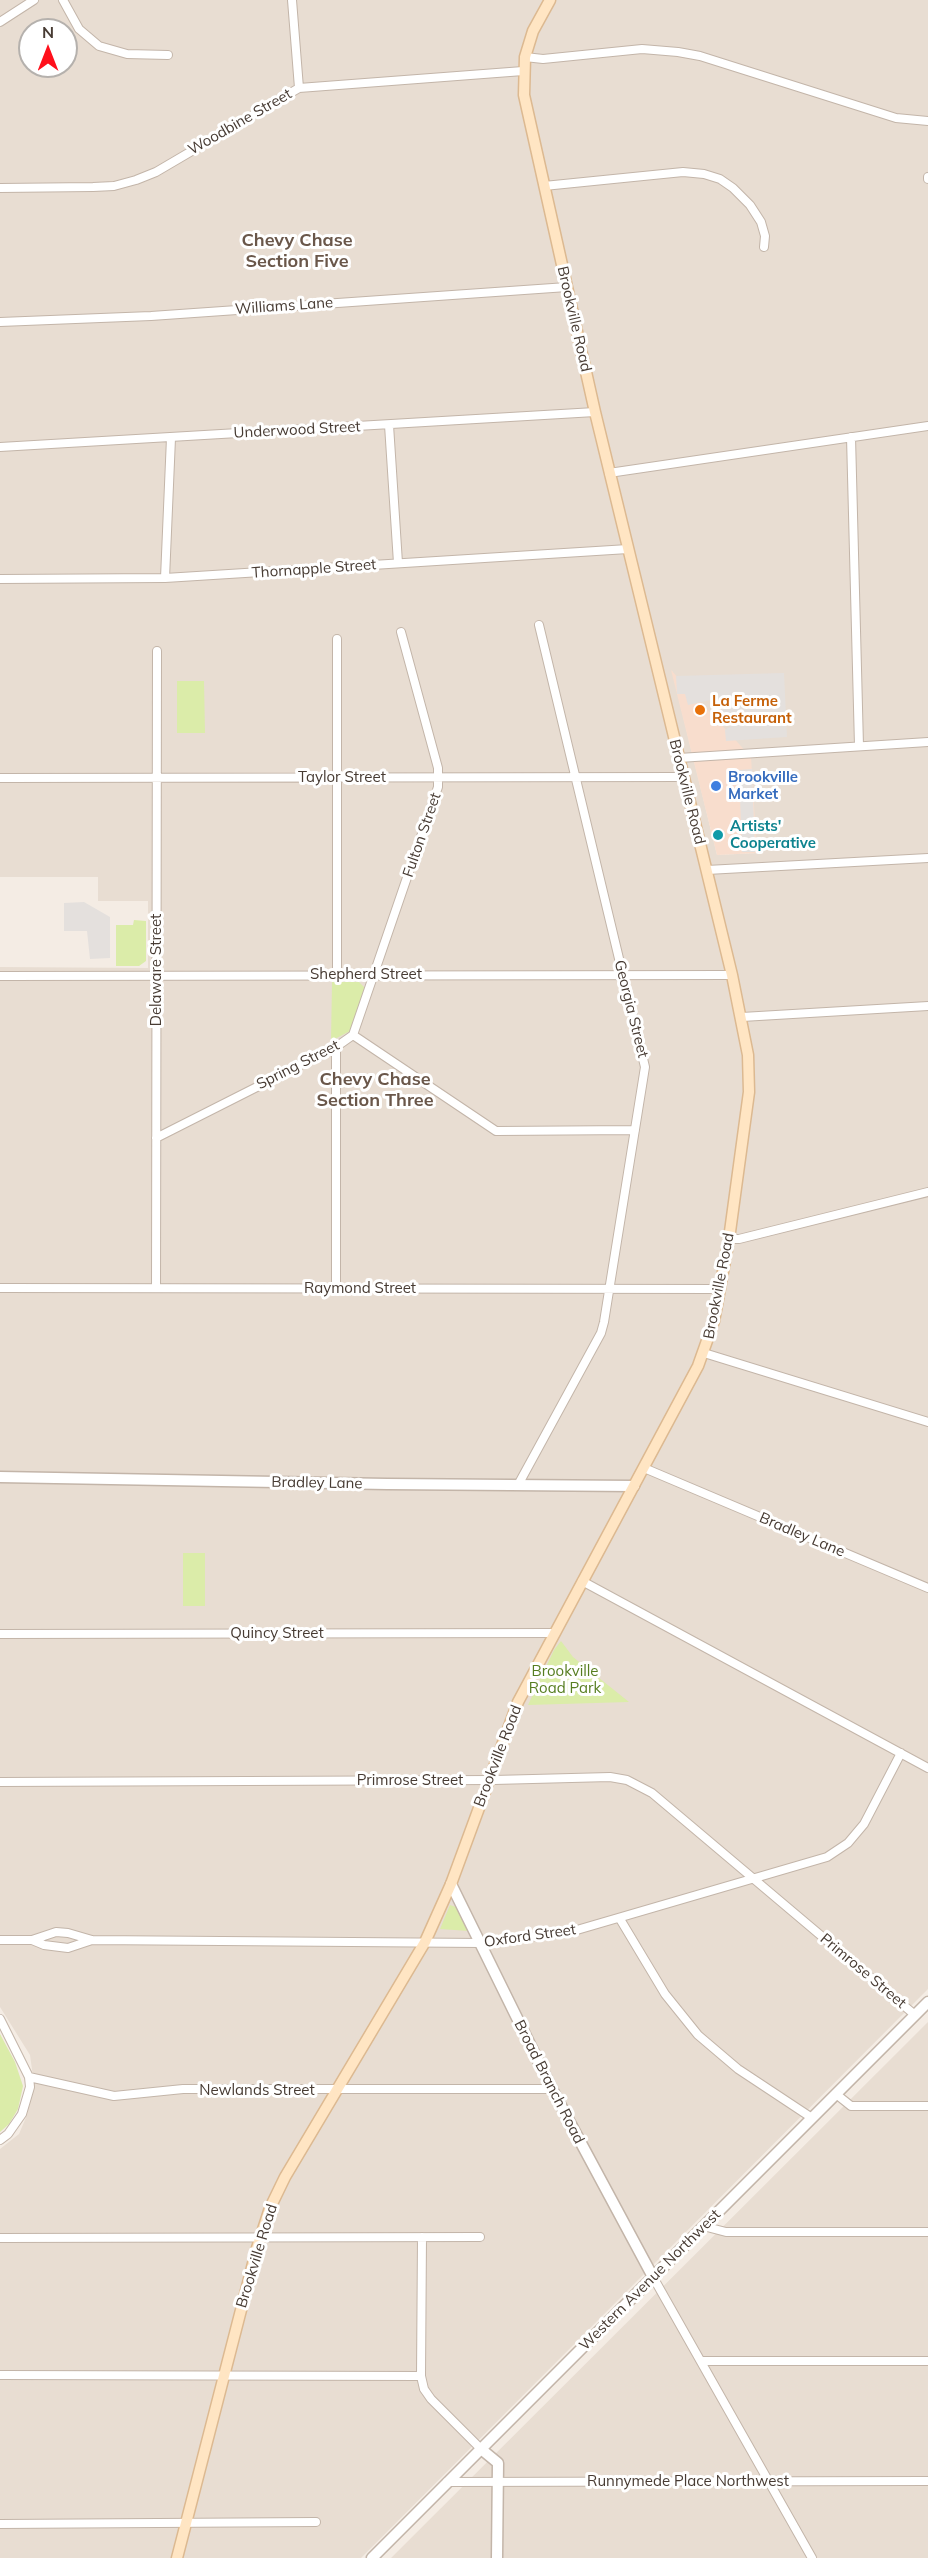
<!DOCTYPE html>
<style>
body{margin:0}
#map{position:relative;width:928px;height:2558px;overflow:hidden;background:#f4ece4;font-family:Mulish,sans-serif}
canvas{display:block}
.north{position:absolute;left:18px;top:18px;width:60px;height:60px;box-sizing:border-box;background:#fff;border:2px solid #b5b1ad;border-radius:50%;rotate:0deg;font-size:16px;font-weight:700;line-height:24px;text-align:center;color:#473b33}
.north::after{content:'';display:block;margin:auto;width:21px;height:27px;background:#ff101b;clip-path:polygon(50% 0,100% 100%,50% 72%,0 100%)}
</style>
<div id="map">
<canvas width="928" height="2558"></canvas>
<div class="north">N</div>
</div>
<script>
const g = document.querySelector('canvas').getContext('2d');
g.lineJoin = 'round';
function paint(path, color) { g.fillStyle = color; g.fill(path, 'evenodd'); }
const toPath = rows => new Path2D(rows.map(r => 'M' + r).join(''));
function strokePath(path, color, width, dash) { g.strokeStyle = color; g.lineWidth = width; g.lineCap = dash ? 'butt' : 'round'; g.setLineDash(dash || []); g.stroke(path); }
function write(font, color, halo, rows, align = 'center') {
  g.font = font + ' Mulish,sans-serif'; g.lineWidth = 6; g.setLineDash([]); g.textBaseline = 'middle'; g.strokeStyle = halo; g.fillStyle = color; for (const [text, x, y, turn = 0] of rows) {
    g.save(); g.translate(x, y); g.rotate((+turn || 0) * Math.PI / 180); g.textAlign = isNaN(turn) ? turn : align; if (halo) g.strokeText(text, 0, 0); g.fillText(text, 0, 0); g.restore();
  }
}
const residential = toPath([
 [0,0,928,0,928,1989,361,2558,0,2558,0,2149,19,2134,27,2115,34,2084,30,2055,0,2007,0,967,148,968,148,901,98,901,98,877,0,877],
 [30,30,66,30,66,66,30,66],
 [672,671,757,853,717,855],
 [928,2022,928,2558,391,2558]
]);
const commercial = toPath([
 [671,670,751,757,757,853,717,855]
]);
const green = toPath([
 [177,681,204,681,205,733,177,733],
 [134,920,146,921,146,961,139,966,116,966,116,925,133,925],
 [332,982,359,982,365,988,350,1031,331,1041],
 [183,1553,205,1553,205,1606,183,1606],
 [561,1641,573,1657,629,1702,528,1705,554,1650],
 [450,1905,459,1908,469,1931,440,1929],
 [0,2034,15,2062,23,2086,18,2109,9,2124,0,2132]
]);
const parking = toPath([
 [784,673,787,737,726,741,725,730,731,726,728,715,722,715,720,698,688,705,685,694,677,694,676,676],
 [752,769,755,852,742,852,739,770],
 [84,902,110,917,110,958,90,959,87,931,64,931,64,903]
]);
const minor = toPath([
 [63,0,79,29,99,46,127,54,168,55],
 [292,0,299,88],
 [0,22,34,0],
 [525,57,543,59,642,49,678,52,700,56,896,118,928,121],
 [928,177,928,179],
 [544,186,683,172,704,174,720,179,733,188,750,205,761,222,765,236,764,247],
 [0,188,93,187,114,186,136,180,156,172,299,88,523,71],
 [0,322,151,316,567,287],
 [389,425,398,563],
 [851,437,859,746],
 [0,447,595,412],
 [609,473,928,426],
 [165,578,171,438],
 [0,579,165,578,628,549],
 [679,758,928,742],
 [0,778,683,777],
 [707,870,928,858],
 [337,974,337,639],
 [0,976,732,975],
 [742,1017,928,1006],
 [353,1035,438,787,438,768,401,632],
 [336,1047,336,1288],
 [156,1138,336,1047,353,1035,496,1131,635,1130],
 [729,1239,739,1239,928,1192],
 [0,1288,721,1289],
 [156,1288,157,651],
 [704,1353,928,1422],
 [644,1468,928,1588],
 [518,1485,601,1333,604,1322,645,1067,539,625],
 [582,1581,928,1768],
 [0,1634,554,1633],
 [0,1782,494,1780,610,1777,627,1780,652,1793,915,2015],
 [620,1919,665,1994,698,2035,738,2069,812,2118],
 [0,1940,32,1940,44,1945,68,1948,92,1940],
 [32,1940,56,1932,68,1933,92,1940,481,1943,570,1932,827,1857,848,1843,864,1824,901,1753],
 [0,2019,29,2077,30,2087,22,2114,8,2134,0,2140],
 [29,2077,114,2096,183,2089,552,2089],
 [836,2094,851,2106,928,2106],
 [703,2226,726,2232,928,2232],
 [422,2237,421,2376,424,2389,431,2399,481,2449],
 [0,2238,480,2237],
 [653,2277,812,2558],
 [701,2361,928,2361],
 [0,2375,421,2376],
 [447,2482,928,2481],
 [0,2524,316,2522]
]);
const tertiary = toPath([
 [0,1477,387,1484,634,1486],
 [451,1884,552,2089,653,2277],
 [481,2449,498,2463,497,2558],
 [372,2558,928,2002]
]);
const secondary = toPath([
 [177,2558,257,2248,270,2208,285,2177,425,1942,451,1884,518,1702,698,1366,714,1321,729,1239,749,1092,748,1055,732,975,595,412,524,95,525,57,533,31,550,0]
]);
const markers = [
 [700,710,6,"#e8710a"],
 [716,786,6,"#3f7fe0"],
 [718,835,6,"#0f9aa8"]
];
const streetNames = [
 ["Woodbine Street",240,122,-30],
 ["Williams Lane",284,306,-4],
 ["Brookville Road",574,319,77],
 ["Underwood Street",297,430,-3],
 ["Thornapple Street",314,569,-4],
 ["Taylor Street",342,777],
 ["Brookville Road",687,792,76],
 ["Fulton Street",422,835,-71],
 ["Delaware Street",156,970,-90],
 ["Shepherd Street",366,974],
 ["Georgia Street",631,1009,76],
 ["Spring Street",298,1065,-27],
 ["Brookville Road",719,1286,-79],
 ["Raymond Street",360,1288],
 ["Bradley Lane",317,1483,1],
 ["Bradley Lane",802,1535,23],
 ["Quincy Street",277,1633],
 ["Brookville Road",498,1756,-69],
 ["Primrose Street",410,1780],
 ["Oxford Street",530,1936,-8],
 ["Primrose Street",863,1971,40],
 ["Broad Branch Road",549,2082,63],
 ["Newlands Street",257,2090],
 ["Brookville Road",257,2256,-73],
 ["Western Avenue Northwest",650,2280,-45],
 ["Runnymede Place Northwest",688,2481]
];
const foodNames = [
 ["La Ferme",712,701],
 ["Restaurant",712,718]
];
const shopNames = [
 ["Brookville",728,777],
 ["Market",728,794]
];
const cultureNames = [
 ["Artists'",730,826],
 ["Cooperative",730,843]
];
const parkNames = [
 ["Brookville",565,1671],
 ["Road Park",565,1688]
];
const quarterNames = [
 ["Chevy Chase",297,241],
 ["Section Five",297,262],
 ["Chevy Chase",375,1080],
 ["Section Three",375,1101]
];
paint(residential, '#e8ddd2');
paint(commercial, '#f8ddcd');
paint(green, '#dbeca9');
paint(parking, '#e4e0dd');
strokePath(minor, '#c3b5a9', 10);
strokePath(tertiary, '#c3b5a9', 13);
strokePath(secondary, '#dcb991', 13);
strokePath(minor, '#fff', 8);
strokePath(tertiary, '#fff', 10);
strokePath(secondary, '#ffe5c3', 10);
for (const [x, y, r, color] of markers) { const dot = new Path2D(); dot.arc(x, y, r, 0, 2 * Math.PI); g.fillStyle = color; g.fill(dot); strokePath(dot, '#fff', 2); }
write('15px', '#473b33', '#fff', streetNames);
write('bold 15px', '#c56008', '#fff', foodNames, 'left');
write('bold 15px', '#366cbe', '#fff', shopNames, 'left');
write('bold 15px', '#0d838f', '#fff', cultureNames, 'left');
write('15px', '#577e21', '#fff', parkNames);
write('bold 18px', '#6a574a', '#fff', quarterNames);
</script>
